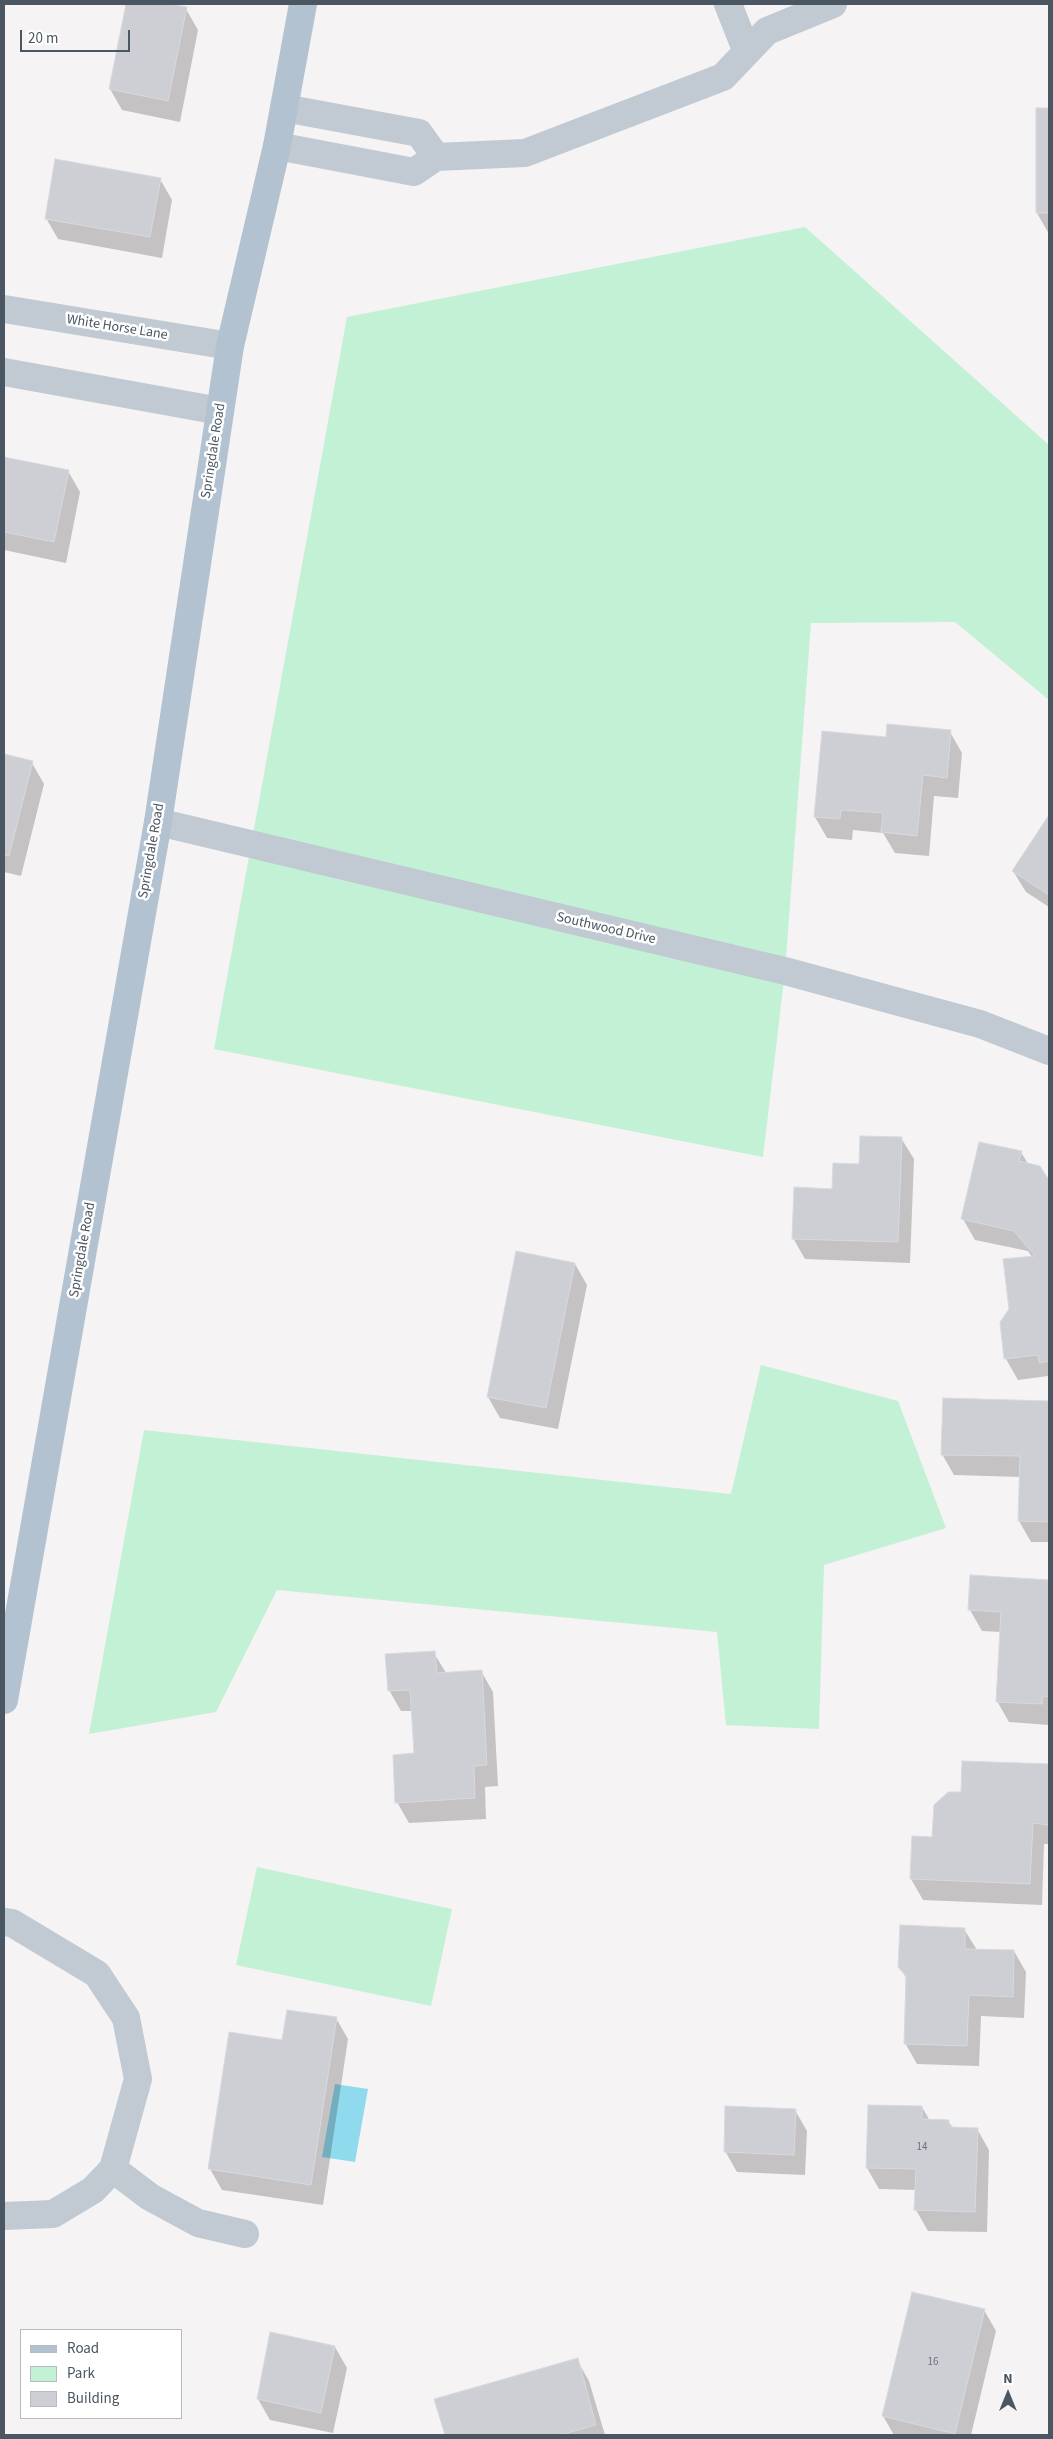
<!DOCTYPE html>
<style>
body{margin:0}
#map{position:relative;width:1053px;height:2439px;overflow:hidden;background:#f5f3f3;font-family:"Source Sans 3",sans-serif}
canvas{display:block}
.frame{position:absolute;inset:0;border:5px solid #4a5661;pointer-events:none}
.legend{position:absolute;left:20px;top:2329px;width:162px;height:90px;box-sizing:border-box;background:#fff;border:1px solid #b7bbc0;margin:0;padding:6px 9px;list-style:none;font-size:15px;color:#4a5661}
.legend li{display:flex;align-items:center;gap:10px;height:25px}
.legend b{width:25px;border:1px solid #b7bbc0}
.north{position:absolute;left:983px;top:2369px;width:50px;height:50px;-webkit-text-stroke:4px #fff;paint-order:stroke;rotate:0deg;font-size:14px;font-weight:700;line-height:20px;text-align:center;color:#4a5661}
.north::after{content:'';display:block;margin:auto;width:18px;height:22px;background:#4a5661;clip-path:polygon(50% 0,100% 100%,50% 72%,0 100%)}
.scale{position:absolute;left:20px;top:30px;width:110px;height:22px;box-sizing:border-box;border:2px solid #4a5661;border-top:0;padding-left:6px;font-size:15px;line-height:18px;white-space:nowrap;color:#4a5661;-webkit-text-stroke:4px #fff;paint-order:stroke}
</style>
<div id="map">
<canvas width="1053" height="2439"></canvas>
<div class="frame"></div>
<ul class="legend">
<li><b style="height:6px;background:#b3c2d1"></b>Road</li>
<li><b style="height:14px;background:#c3f1d5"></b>Park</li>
<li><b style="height:14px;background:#cdcfd5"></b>Building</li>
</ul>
<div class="north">N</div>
<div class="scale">20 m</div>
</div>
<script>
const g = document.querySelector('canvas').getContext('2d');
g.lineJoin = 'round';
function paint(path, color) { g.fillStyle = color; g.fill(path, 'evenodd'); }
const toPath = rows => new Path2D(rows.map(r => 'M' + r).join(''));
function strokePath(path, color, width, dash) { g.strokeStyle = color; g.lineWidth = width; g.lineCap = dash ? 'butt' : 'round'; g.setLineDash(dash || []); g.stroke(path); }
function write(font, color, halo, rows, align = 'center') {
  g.font = font + ' "Source Sans 3",sans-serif'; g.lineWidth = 5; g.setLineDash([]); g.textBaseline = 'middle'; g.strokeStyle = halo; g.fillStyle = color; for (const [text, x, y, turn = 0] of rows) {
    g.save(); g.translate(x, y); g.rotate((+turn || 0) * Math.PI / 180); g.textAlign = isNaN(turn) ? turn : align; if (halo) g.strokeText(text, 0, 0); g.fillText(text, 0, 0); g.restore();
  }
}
const green = toPath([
 [805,227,1049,445,1049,700,955,622,811,623,785,971,763,1157,214,1049,347,317],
 [761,1365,898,1401,946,1528,824,1565,819,1729,726,1725,717,1632,277,1590,216,1712,89,1734,144,1430,731,1494],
 [257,1867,452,1909,431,2006,236,1965]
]);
const water = toPath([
 [335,2084,368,2089,355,2162,322,2157]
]);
const shadow = toPath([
 [127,4,163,4,186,9,198,30,180,122,122,110,110,89],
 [1037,110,1049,110,1049,234,1037,213],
 [160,179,172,200,162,258,58,239,46,218],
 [4,458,68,471,80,492,66,563,4,550],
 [950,732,962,753,958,798,934,796,929,856,895,853,883,833,853,830,852,840,827,838,815,817],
 [4,755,32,763,44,784,21,876,4,872],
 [1049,817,1049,907,1026,892,1013,871],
 [901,1138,914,1159,910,1263,805,1259,793,1238,860,1165],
 [1021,1152,1028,1164,1039,1167,1049,1182,1049,1378,1048,1376,1018,1380,1006,1359,1010,1310,1032,1257,1028,1251,975,1240,963,1219],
 [575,1264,587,1285,558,1429,500,1418,488,1397],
 [944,1399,1049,1402,1049,1542,1031,1542,1019,1521,1021,1477,954,1475,942,1454],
 [971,1576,1049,1581,1049,1725,1009,1722,997,1701,1001,1632,982,1631,970,1610],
 [434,1653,446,1673,481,1671,493,1692,498,1786,485,1787,486,1819,409,1823,397,1802,415,1755,413,1711,401,1711,389,1690],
 [963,1762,1049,1765,1049,1844,1044,1844,1042,1905,923,1900,911,1879,913,1837,933,1838,963,1794],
 [964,1929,977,1950,1014,1951,1026,1972,1024,2018,981,2016,979,2066,917,2064,905,2043,907,1980,900,1967],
 [336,2018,348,2039,323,2205,222,2190,210,2169,283,2041],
 [922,2107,930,2121,948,2121,953,2128,977,2129,989,2150,987,2232,928,2231,916,2210,916,2190,879,2189,867,2168],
 [795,2110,807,2131,805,2175,737,2172,725,2151],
 [984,2310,996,2331,971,2435,894,2435,883,2416],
 [335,2347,347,2368,333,2433,270,2420,258,2399],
 [577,2360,589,2381,605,2435,446,2435,436,2400]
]);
const building = toPath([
 [126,4,169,4,187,7,168,101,109,89,126,4],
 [1036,108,1049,108,1049,213,1036,213,1036,108],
 [55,159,161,178,150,237,45,219,55,159],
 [4,457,69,470,54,542,4,532,4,457],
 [887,724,951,730,947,778,923,775,917,836,881,832,883,813,841,810,840,819,814,817,822,731,886,737,887,724],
 [4,754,33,761,9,856,4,855,4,754],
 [1049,815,1049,895,1012,871,1049,815],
 [860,1136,902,1137,898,1242,792,1239,794,1187,832,1189,833,1163,859,1164,860,1136],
 [979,1142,1022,1151,1019,1161,1040,1166,1049,1180,1049,1361,1039,1363,1038,1355,1004,1359,1000,1322,1009,1309,1003,1259,1035,1256,1014,1231,961,1219,979,1142],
 [516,1251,575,1263,546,1408,487,1397,516,1251],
 [943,1398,1049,1401,1049,1522,1018,1521,1020,1456,941,1455,943,1398],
 [970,1575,1049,1580,1049,1697,1043,1696,1042,1704,996,1702,1001,1612,968,1610,970,1575],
 [435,1651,437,1673,482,1670,487,1765,474,1766,475,1798,395,1803,393,1755,414,1753,410,1690,388,1691,385,1654,435,1651],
 [962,1761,1049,1764,1049,1825,1033,1823,1030,1884,910,1879,912,1836,932,1837,934,1805,948,1792,961,1792,962,1761],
 [900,1925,965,1928,965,1949,1014,1950,1013,1997,969,1995,967,2046,904,2044,906,1976,898,1967,900,1925],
 [287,2010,337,2017,311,2185,208,2169,229,2032,282,2040,287,2010],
 [868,2105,922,2106,922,2119,949,2120,949,2127,978,2128,975,2212,914,2210,916,2169,866,2168,868,2105],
 [725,2106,796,2109,794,2155,724,2152,725,2106],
 [912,2292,985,2309,955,2434,882,2416,912,2292],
 [270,2332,335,2346,321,2413,257,2399,270,2332],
 [578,2358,596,2425,560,2435,445,2435,434,2399,578,2358]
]);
const minor = toPath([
 [728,4,747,52],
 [277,146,414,172,436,157,419,133,284,108],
 [436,157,525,153,723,77,767,31,833,4],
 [4,309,230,346],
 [4,372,220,411],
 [158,822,785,971,980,1024,1049,1051],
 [4,1922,12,1923,97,1974,126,2018,138,2079,113,2169],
 [4,2216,53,2214,93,2190,113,2169,150,2197,198,2223,245,2234]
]);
const major = toPath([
 [4,1700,158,822,230,346,277,146,303,4]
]);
const numberNames = [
 ["14",922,2148],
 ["16",933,2363]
];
const streetNames = [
 ["White Horse Lane",117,328,9],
 ["Springdale Road",214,451,-81],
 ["Springdale Road",152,851,-80],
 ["Southwood Drive",606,929,13],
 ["Springdale Road",83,1250,-80]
];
paint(green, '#c3f1d5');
paint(water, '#90daee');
paint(shadow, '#0003');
paint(building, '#cdcfd5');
strokePath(building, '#d7d9de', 1);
strokePath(minor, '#c1cad2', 28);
strokePath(major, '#b3c2d1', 28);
write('11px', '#6b747e', null, numberNames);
write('14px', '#4a5661', '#fff', streetNames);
</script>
